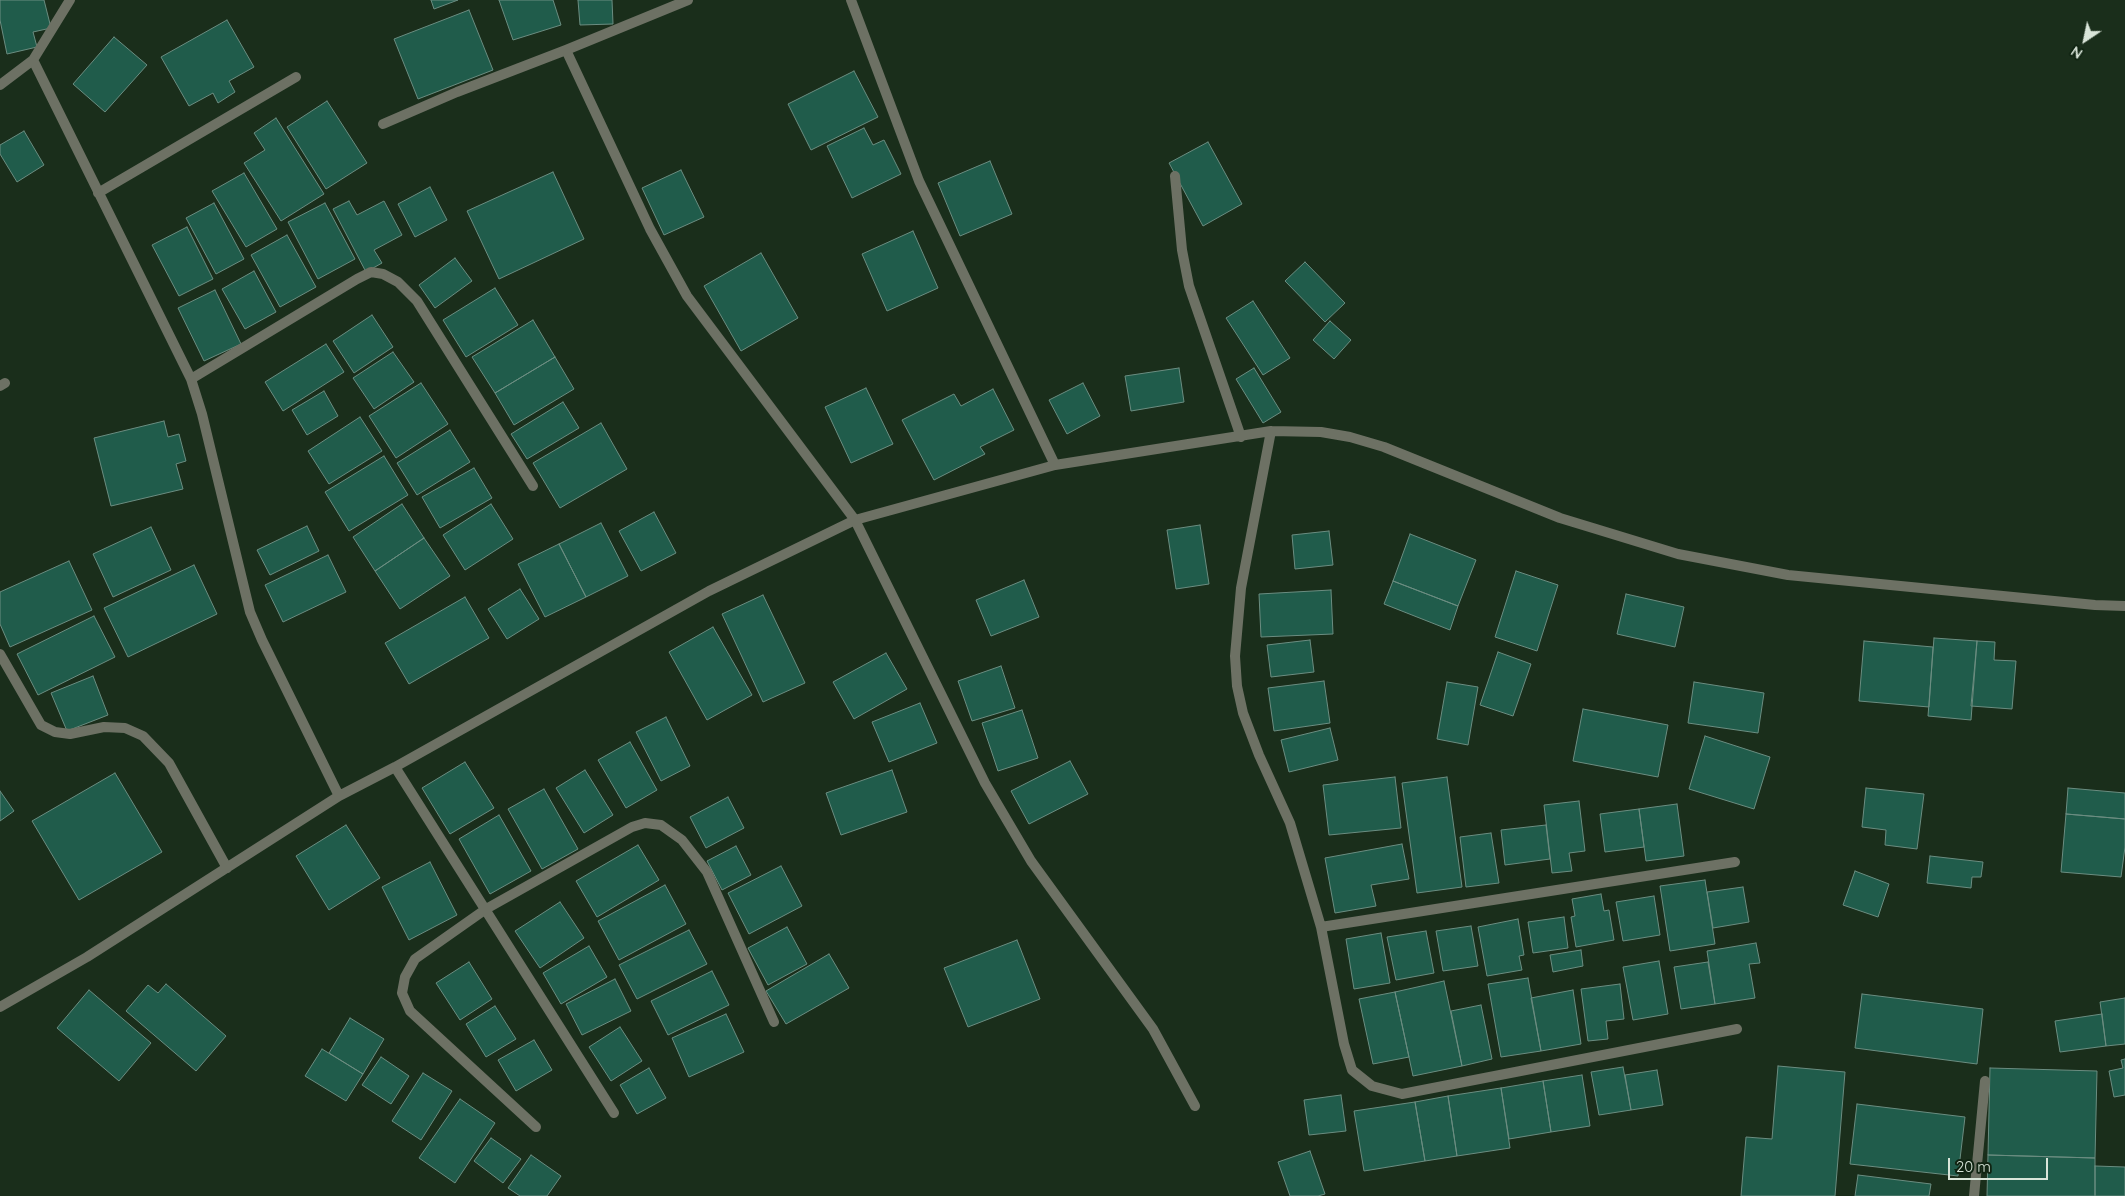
<!DOCTYPE html>
<style>
body{margin:0}
#map{position:relative;width:2125px;height:1196px;overflow:hidden;background:#1a2e1b;font-family:Quicksand,sans-serif}
canvas{display:block}
.north{position:absolute;left:2060px;top:15px;width:50px;height:50px;-webkit-text-stroke:4px #102412;paint-order:stroke;rotate:214deg;font-size:14px;font-weight:700;line-height:20px;text-align:center;color:#d9e5d9}
.north::after{content:'';display:block;margin:auto;width:18px;height:22px;background:#d9e5d9;clip-path:polygon(50% 0,100% 100%,50% 72%,0 100%)}
.scale{position:absolute;left:1948px;top:1158px;width:100px;height:22px;box-sizing:border-box;border:2px solid #d9e5d9;border-top:0;padding-left:6px;font-size:15px;line-height:18px;white-space:nowrap;color:#d9e5d9;-webkit-text-stroke:4px #102412;paint-order:stroke}
</style>
<div id="map">
<canvas width="2125" height="1196"></canvas>
<div class="north">N</div>
<div class="scale">20 m</div>
</div>
<script>
const g = document.querySelector('canvas').getContext('2d');
g.lineJoin = 'round';
function paint(path, color) { g.fillStyle = color; g.fill(path, 'evenodd'); }
const toPath = rows => new Path2D(rows.map(r => 'M' + r).join(''));
function strokePath(path, color, width, dash) { g.strokeStyle = color; g.lineWidth = width; g.lineCap = dash ? 'butt' : 'round'; g.setLineDash(dash || []); g.stroke(path); }
const building = toPath([
 [0,0,44,0,51,28,33,32,37,47,7,54,0,20,0,0],
 [431,0,458,0,434,9,431,0],
 [499,0,553,0,561,25,513,40,499,0],
 [578,0,612,0,613,24,580,25,578,0],
 [469,10,493,70,418,99,394,39,469,10],
 [227,20,254,67,229,81,235,92,218,103,213,93,189,106,161,57,227,20],
 [114,37,147,65,105,112,73,84,114,37],
 [854,71,878,117,811,150,788,104,854,71],
 [327,101,367,163,326,189,287,127,327,101],
 [276,118,324,194,281,221,244,163,265,150,254,133,276,118],
 [864,128,873,145,884,140,901,174,852,198,827,146,864,128],
 [24,131,44,165,17,182,0,154,0,145,24,131],
 [1208,142,1242,204,1203,226,1169,163,1208,142],
 [990,161,1012,214,960,236,938,183,990,161],
 [681,170,704,217,664,235,642,188,681,170],
 [553,172,584,239,499,279,467,211,553,172],
 [244,173,277,229,246,247,212,191,244,173],
 [430,187,447,220,415,237,398,204,430,187],
 [349,201,357,215,384,201,402,235,374,250,382,263,366,272,333,209,349,201],
 [214,203,244,259,216,274,186,218,214,203],
 [325,203,355,259,318,279,288,222,325,203],
 [187,227,213,279,179,296,152,245,187,227],
 [913,231,938,288,887,311,862,254,913,231],
 [287,235,316,287,280,307,251,255,287,235],
 [761,253,798,318,741,351,704,286,761,253],
 [455,258,472,281,435,308,419,285,455,258],
 [1305,262,1345,303,1325,322,1285,281,1305,262],
 [254,271,276,312,245,329,222,289,254,271],
 [495,288,518,325,466,357,443,320,495,288],
 [215,290,241,344,204,361,178,308,215,290],
 [1253,301,1290,358,1263,375,1226,318,1253,301],
 [372,315,393,347,354,373,333,341,372,315],
 [533,320,555,357,495,393,472,357,533,320],
 [1330,321,1351,340,1334,359,1313,340,1330,321],
 [326,344,344,372,283,411,265,382,326,344],
 [393,352,414,382,374,409,353,378,393,352],
 [555,357,574,389,514,425,495,393,555,357],
 [1179,368,1184,402,1131,411,1125,376,1179,368],
 [1254,368,1281,412,1263,423,1236,379,1254,368],
 [421,383,448,424,396,458,369,416,421,383],
 [1083,383,1100,416,1067,434,1049,400,1083,383],
 [866,388,893,444,851,463,825,407,866,388],
 [993,389,1014,430,980,447,985,454,934,480,902,420,954,394,961,406,993,389],
 [324,391,338,416,307,435,292,410,324,391],
 [563,402,579,428,527,459,511,434,563,402],
 [360,417,382,451,329,484,308,451,360,417],
 [164,421,168,437,179,434,186,461,176,464,183,489,111,506,94,438,164,421],
 [601,423,627,469,560,508,533,463,601,423],
 [450,430,470,462,417,495,397,463,450,430],
 [384,456,408,495,349,531,325,492,384,456],
 [474,468,492,498,440,528,422,497,474,468],
 [402,504,424,538,375,571,353,537,402,504],
 [491,504,513,539,465,570,443,535,491,504],
 [654,512,676,553,641,571,619,531,654,512],
 [601,523,628,576,586,597,559,544,601,523],
 [1200,525,1209,584,1176,589,1167,530,1200,525],
 [307,526,319,551,270,575,257,550,307,526],
 [151,527,171,570,113,597,93,554,151,527],
 [1329,531,1333,565,1295,569,1292,535,1329,531],
 [1410,534,1476,560,1458,606,1393,581,1410,534],
 [424,538,450,576,400,609,375,571,424,538],
 [559,544,586,597,545,617,518,564,559,544],
 [328,555,346,592,283,622,265,585,328,555],
 [69,561,92,610,10,647,0,624,0,592,69,561],
 [194,565,217,614,128,657,104,608,194,565],
 [1516,571,1558,585,1537,651,1495,637,1516,571],
 [1024,580,1039,617,991,636,976,600,1024,580],
 [1393,581,1458,606,1450,630,1384,604,1393,581],
 [520,589,539,619,507,639,488,609,520,589],
 [1331,590,1333,634,1261,637,1259,594,1331,590],
 [1626,594,1684,607,1675,647,1617,634,1626,594],
 [763,595,805,683,763,702,722,614,763,595],
 [465,597,489,638,409,684,385,643,465,597],
 [94,616,115,657,38,695,17,654,94,616],
 [713,627,752,695,707,720,669,652,713,627],
 [1934,638,1977,641,1971,720,1928,716,1934,638],
 [1310,640,1314,672,1271,677,1267,645,1310,640],
 [1864,641,1933,647,1929,707,1859,701,1864,641],
 [1977,641,1995,642,1994,660,2016,661,2012,709,1971,706,1977,641],
 [1498,652,1531,664,1513,716,1480,705,1498,652],
 [886,653,907,689,854,719,833,682,886,653],
 [1001,666,1015,708,972,721,958,681,1001,666],
 [93,676,108,715,67,731,51,693,93,676],
 [1324,681,1330,723,1274,731,1268,688,1324,681],
 [1447,682,1478,687,1468,745,1437,739,1447,682],
 [1694,682,1764,693,1758,733,1688,723,1694,682],
 [920,703,937,743,889,762,872,722,920,703],
 [1583,709,1668,725,1658,777,1573,761,1583,709],
 [1022,710,1038,758,998,771,982,723,1022,710],
 [666,717,690,766,661,781,636,732,666,717],
 [1330,728,1338,760,1289,772,1281,740,1330,728],
 [1705,736,1770,757,1754,809,1689,789,1705,736],
 [630,742,657,790,626,808,598,760,630,742],
 [1070,761,1088,794,1029,824,1011,791,1070,761],
 [465,762,494,808,450,834,422,788,465,762],
 [585,770,613,815,584,833,556,788,585,770],
 [892,770,907,812,841,835,826,793,892,770],
 [115,773,162,852,79,900,32,821,115,773],
 [1395,777,1401,828,1329,835,1323,785,1395,777],
 [1447,777,1462,887,1417,893,1402,783,1447,777],
 [1866,788,1924,794,1917,849,1885,845,1886,830,1862,827,1866,788],
 [2068,788,2125,793,2125,819,2066,814,2068,788],
 [544,789,578,849,542,869,508,809,544,789],
 [0,791,14,811,0,821,0,791],
 [728,797,744,828,706,848,690,817,728,797],
 [1579,801,1585,851,1569,853,1572,871,1552,873,1544,805,1579,801],
 [1677,804,1684,856,1646,861,1639,809,1677,804],
 [1639,809,1644,847,1605,852,1600,814,1639,809],
 [2066,814,2125,819,2125,847,2121,877,2061,872,2066,814],
 [499,815,531,871,490,894,459,839,499,815],
 [346,825,380,878,329,910,296,856,346,825],
 [1546,825,1550,859,1505,865,1501,830,1546,825],
 [1491,833,1499,883,1466,887,1460,837,1491,833],
 [1402,844,1409,879,1371,885,1376,906,1335,913,1325,858,1402,844],
 [638,845,659,880,597,917,576,881,638,845],
 [736,846,751,875,722,890,707,861,736,846],
 [1930,856,1983,862,1981,877,1972,877,1971,888,1927,883,1930,856],
 [430,862,457,915,409,940,382,887,430,862],
 [781,866,802,906,749,934,728,893,781,866],
 [1855,871,1889,884,1878,917,1843,905,1855,871],
 [1705,880,1715,944,1670,951,1660,886,1705,880],
 [665,885,686,924,619,960,598,921,665,885],
 [1743,887,1749,922,1713,928,1707,892,1743,887],
 [1601,894,1604,911,1609,910,1614,940,1576,947,1571,917,1575,916,1572,899,1601,894],
 [1654,896,1660,935,1623,941,1616,902,1654,896],
 [560,902,584,938,540,968,515,931,560,902],
 [1564,917,1568,948,1533,953,1528,922,1564,917],
 [1518,919,1524,955,1519,956,1522,970,1487,976,1478,927,1518,919],
 [1471,926,1478,966,1443,971,1436,931,1471,926],
 [787,927,807,964,768,985,748,948,787,927],
 [689,930,707,964,637,999,619,965,689,930],
 [1426,931,1434,973,1396,980,1387,937,1426,931],
 [1381,933,1390,983,1354,989,1346,939,1381,933],
 [1017,940,1040,999,968,1027,944,968,1017,940],
 [1756,943,1760,963,1749,964,1755,998,1715,1004,1707,951,1756,943],
 [589,946,607,977,561,1004,543,973,589,946],
 [1581,950,1583,966,1553,972,1550,955,1581,950],
 [829,954,849,988,786,1024,766,991,829,954],
 [1659,961,1668,1014,1633,1020,1623,967,1659,961],
 [469,962,492,999,460,1020,436,983,469,962],
 [1708,962,1715,1004,1681,1009,1674,967,1708,962],
 [712,971,729,1005,668,1035,651,1001,712,971],
 [1528,978,1541,1051,1501,1057,1488,984,1528,978],
 [615,979,631,1011,582,1035,566,1004,615,979],
 [1444,981,1462,1066,1413,1076,1395,992,1444,981],
 [166,984,226,1036,196,1071,126,1011,148,985,158,993,166,984],
 [1620,984,1624,1019,1606,1021,1608,1039,1588,1041,1581,989,1620,984],
 [89,990,151,1043,119,1081,57,1028,89,990],
 [1573,990,1581,1044,1541,1051,1531,998,1573,990],
 [1395,992,1409,1057,1373,1064,1359,999,1395,992],
 [1862,994,1983,1009,1977,1064,1855,1048,1862,994],
 [2125,998,2125,1044,2106,1046,2100,1002,2125,998],
 [1481,1005,1492,1059,1462,1066,1451,1011,1481,1005],
 [495,1006,516,1039,486,1057,466,1024,495,1006],
 [726,1014,744,1052,689,1077,672,1038,726,1014],
 [2102,1014,2106,1046,2060,1052,2055,1021,2102,1014],
 [350,1018,384,1039,363,1074,329,1053,350,1018],
 [620,1027,642,1061,611,1081,589,1047,620,1027],
 [534,1040,552,1070,516,1091,498,1060,534,1040],
 [322,1049,363,1074,346,1101,305,1076,322,1049],
 [381,1057,409,1076,391,1104,362,1085,381,1057],
 [2125,1059,2125,1095,2114,1097,2109,1071,2123,1068,2121,1060,2125,1059],
 [1778,1066,1845,1072,1835,1196,1741,1196,1746,1137,1772,1139,1778,1066],
 [1623,1067,1631,1110,1599,1115,1591,1072,1623,1067],
 [649,1068,666,1098,637,1114,620,1085,649,1068],
 [1990,1068,2097,1071,2095,1158,1988,1155,1990,1068],
 [1657,1070,1663,1105,1631,1110,1625,1075,1657,1070],
 [423,1073,452,1091,421,1140,392,1121,423,1073],
 [1582,1075,1590,1126,1551,1132,1543,1081,1582,1075],
 [1543,1081,1551,1132,1509,1139,1501,1088,1543,1081],
 [1501,1088,1510,1148,1457,1156,1448,1096,1501,1088],
 [1341,1095,1346,1131,1309,1135,1304,1100,1341,1095],
 [1448,1096,1457,1156,1425,1161,1415,1102,1448,1096],
 [460,1099,495,1123,455,1183,419,1158,460,1099],
 [1415,1102,1425,1161,1364,1171,1354,1111,1415,1102],
 [1857,1104,1965,1117,1958,1176,1850,1164,1857,1104],
 [491,1138,521,1159,503,1183,474,1161,491,1138],
 [1310,1151,1325,1194,1318,1196,1290,1196,1278,1162,1310,1151],
 [531,1155,561,1176,547,1196,520,1196,508,1188,531,1155],
 [1988,1155,2095,1158,2095,1196,1987,1196,1988,1155],
 [2095,1166,2125,1167,2125,1196,2095,1196,2095,1166],
 [1858,1175,1931,1184,1929,1196,1855,1196,1858,1175]
]);
const minor = toPath([
 [851,0,919,181,1055,465],
 [566,50,650,229,687,296,855,520,985,783,1031,861,1153,1029,1195,1106],
 [33,60,191,379,202,414,250,612,262,640,339,796],
 [0,85,33,60,70,0],
 [383,124,457,92,566,50,688,0],
 [1175,176,1182,250,1189,286,1241,437],
 [98,193,296,77],
 [191,379,357,279,371,272,383,274,398,282,417,301,533,486],
 [0,386,5,383],
 [1271,431,1241,588,1235,656,1237,686,1243,713,1259,755,1290,823,1321,927,1344,1044,1352,1070,1372,1086,1402,1094,1737,1029],
 [0,654,41,725,55,732,70,734,104,727,125,728,143,736,169,763,227,868],
 [395,767,614,1113],
 [1321,927,1735,862],
 [0,1007,87,957,339,796,395,767,709,591,855,520,1055,465,1271,431,1321,432,1350,437,1384,447,1560,518,1678,554,1788,575,2095,605,2125,606],
 [536,1127,410,1011,402,993,405,977,415,959,486,909,632,827,645,823,661,825,682,840,707,872,774,1022],
 [1974,1196,1985,1081]
]);
paint(building, '#205c4b');
strokePath(building, '#6b8d81', 1);
strokePath(minor, '#6d7164', 10);
</script>
